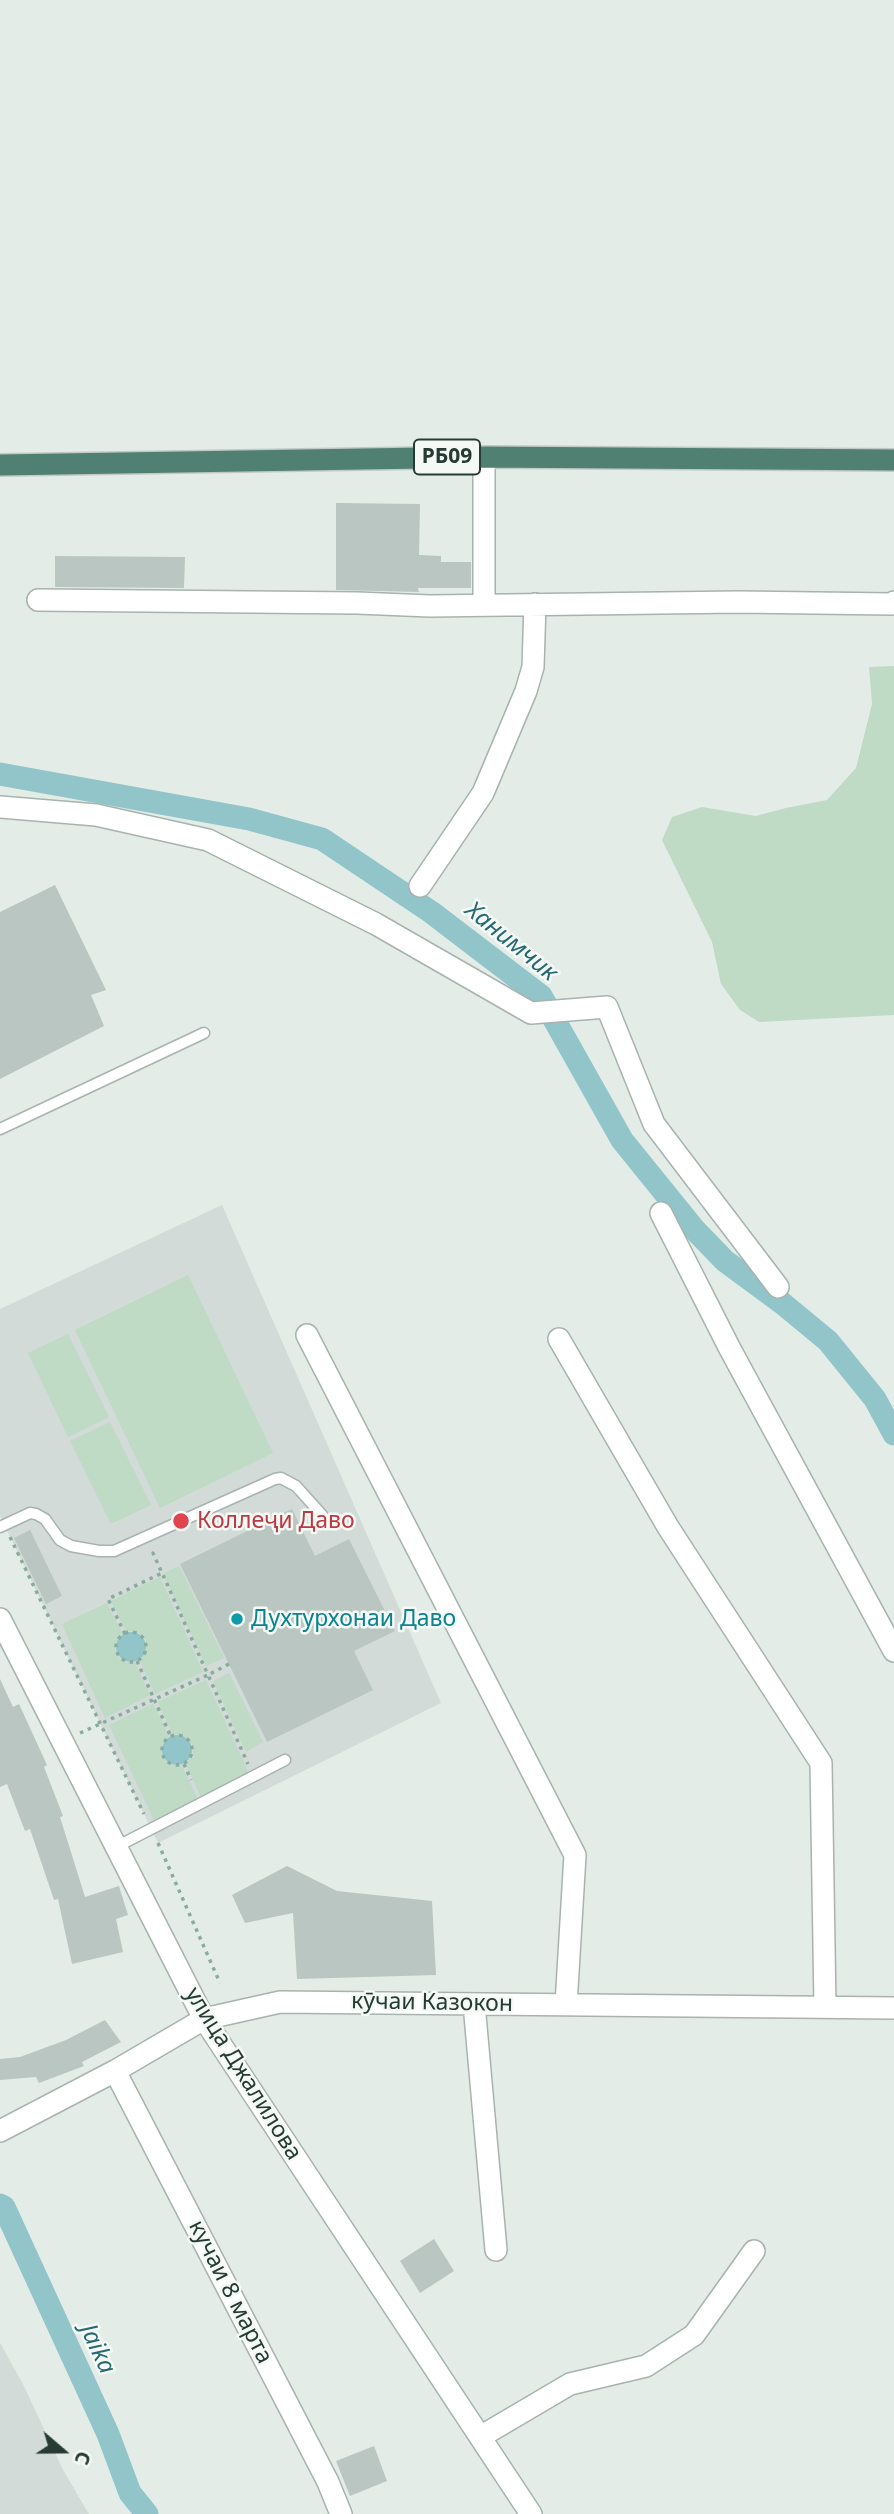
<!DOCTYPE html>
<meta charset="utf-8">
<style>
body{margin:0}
#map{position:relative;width:894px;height:2514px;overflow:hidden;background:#e4ece8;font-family:"Noto Sans",sans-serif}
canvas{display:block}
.north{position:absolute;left:28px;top:2416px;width:70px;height:70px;-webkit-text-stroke:5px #f4f9f6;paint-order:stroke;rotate:110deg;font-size:19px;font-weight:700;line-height:28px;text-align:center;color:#253b34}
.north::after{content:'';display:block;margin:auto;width:24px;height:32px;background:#253b34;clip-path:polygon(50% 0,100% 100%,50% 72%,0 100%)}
</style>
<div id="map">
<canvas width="894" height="2514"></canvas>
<div class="north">С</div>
</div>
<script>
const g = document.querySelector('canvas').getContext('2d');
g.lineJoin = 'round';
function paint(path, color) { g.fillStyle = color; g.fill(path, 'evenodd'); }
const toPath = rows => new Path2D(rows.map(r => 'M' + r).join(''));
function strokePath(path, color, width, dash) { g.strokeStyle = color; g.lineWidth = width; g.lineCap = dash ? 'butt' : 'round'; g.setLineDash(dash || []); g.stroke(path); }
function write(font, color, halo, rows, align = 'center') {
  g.font = font + ' "Noto Sans",sans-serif'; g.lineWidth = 5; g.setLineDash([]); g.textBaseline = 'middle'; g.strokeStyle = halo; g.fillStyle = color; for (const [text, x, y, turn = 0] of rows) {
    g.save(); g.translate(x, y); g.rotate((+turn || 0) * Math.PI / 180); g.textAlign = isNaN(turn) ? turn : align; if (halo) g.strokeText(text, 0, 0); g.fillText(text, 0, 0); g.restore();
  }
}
const built = toPath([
 [222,1205,441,1703,158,1843,0,1516,0,1309],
 [0,2343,23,2384,63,2470,89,2514,0,2514]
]);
const green = toPath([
 [894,666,894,1015,759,1022,740,1010,721,984,712,942,662,840,672,817,702,807,756,816,786,808,827,800,856,768,872,704,869,667],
 [188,1275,273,1453,160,1508,75,1330],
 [68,1334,109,1417,68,1437,28,1353],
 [110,1422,151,1505,111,1524,70,1441],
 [179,1566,224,1658,206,1666,163,1574],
 [160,1577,203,1672,155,1694,140,1661,146,1651,146,1640,138,1632,126,1631,111,1601],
 [107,1603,122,1633,115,1643,115,1654,123,1662,135,1663,150,1695,105,1718,62,1624],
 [229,1673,263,1742,246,1752,213,1681],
 [206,1680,250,1776,202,1799,186,1765,193,1754,192,1744,184,1736,172,1734,158,1702],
 [153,1704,169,1736,162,1745,162,1756,170,1764,182,1766,199,1801,156,1824,109,1725]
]);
const water = toPath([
 '116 1647a15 15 0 1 1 30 0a15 15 0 1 1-30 0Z',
 '162 1750a15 15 0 1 1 30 0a15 15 0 1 1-30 0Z'
]);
const canal = toPath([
 [0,774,249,819,322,839,431,912,541,996,622,1140,694,1229,725,1261,782,1303,828,1341,875,1399,894,1434],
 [0,2205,4,2207,108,2434,130,2493,147,2514]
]);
const building = toPath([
 [336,503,420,504,419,555,441,556,441,562,471,562,471,588,418,588,419,592,336,590],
 [55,556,185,557,184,588,55,587],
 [55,885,106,990,91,995,104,1026,0,1079,0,912],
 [292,1509,315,1556,349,1539,395,1631,354,1651,373,1690,267,1742,180,1564],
 [30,1530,62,1596,46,1604,14,1538],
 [0,1679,13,1707,19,1704,47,1765,44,1767,63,1816,60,1817,85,1897,119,1886,128,1915,116,1919,123,1952,72,1964,58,1899,54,1900,30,1829,25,1831,7,1784,0,1787],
 [287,1866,337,1891,432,1901,436,1975,297,1979,293,1913,245,1923,232,1895],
 [105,2020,121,2042,82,2062,84,2066,39,2083,36,2077,0,2080,0,2059,20,2057,66,2040],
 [434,2239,454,2271,420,2293,400,2261],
 [374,2446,387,2481,350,2496,336,2461]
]);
const path = toPath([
 [10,1537,144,1814],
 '116 1647a15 15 0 1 1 30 0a15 15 0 1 1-30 0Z',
 [125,1634,108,1599,162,1573],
 [137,1661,171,1737],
 [229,1664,208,1675,248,1764],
 [80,1733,208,1675,153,1553,155,1552],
 '162 1750a15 15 0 1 1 30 0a15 15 0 1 1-30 0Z',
 [184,1764,191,1780],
 [158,1843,220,1983]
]);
const service = toPath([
 [0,1129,204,1033],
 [0,1527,30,1513,36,1514,45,1519,60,1540,71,1546,99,1551,114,1551,275,1479,281,1478,296,1486,323,1516],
 [116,1847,285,1760]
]);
const minor = toPath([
 [38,600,357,603,430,606,738,602,892,604,894,602],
 [484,605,484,457],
 [0,807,96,815,208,840,376,924,531,1013,607,1007,654,1124,778,1287],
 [420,886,483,793,526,691,533,667,535,604],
 [661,1213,730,1349,894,1651],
 [307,1335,575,1855,566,2005],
 [559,1339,668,1527,821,1763,825,2007],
 [0,1619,204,2019,531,2514],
 [474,2004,496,2250],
 [115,2071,328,2482,341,2514],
 [0,2131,115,2071,204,2019,280,2002,894,2008],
 [480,2437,570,2384,646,2366,694,2335,754,2251]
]);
const trunk = toPath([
 [0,465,484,457,894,460]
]);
const markers = [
 [181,1521,9,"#e0444e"],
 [237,1619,7,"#0f9aa8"]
];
const shields = [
 [447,457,66]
];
const shieldNames = [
 ["РБ09",447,457]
];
const healthNames = [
 ["Коллеҷи Даво",197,1521]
];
const cultureNames = [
 ["Духтурхонаи Даво",251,1619]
];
const streetNames = [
 ["кӯчаи Казокон",432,2003,1],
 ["улица Джалилова",243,2074,58],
 ["кучаи 8 марта",230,2292,63]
];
const waterNames = [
 ["Ханимчик",511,942,39],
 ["Jaika",97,2349,65]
];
paint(built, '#d2dbd7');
paint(green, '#bfdac5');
paint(water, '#92c5ca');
strokePath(canal, '#92c5ca', 23);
paint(building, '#b9c6c1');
strokePath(service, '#a7b3ae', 13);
strokePath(minor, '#a7b3ae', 24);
strokePath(trunk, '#c2c8c6', 24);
strokePath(path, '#88ac9e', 3.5, [3.5, 5]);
strokePath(service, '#fff', 10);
strokePath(minor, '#fff', 21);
strokePath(trunk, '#508072', 21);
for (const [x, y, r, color] of markers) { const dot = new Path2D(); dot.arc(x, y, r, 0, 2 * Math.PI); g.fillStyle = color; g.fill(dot); strokePath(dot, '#f4f9f6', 2.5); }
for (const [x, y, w] of shields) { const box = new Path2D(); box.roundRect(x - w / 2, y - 17.5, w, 35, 5); g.fillStyle = '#f4f9f6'; g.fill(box); strokePath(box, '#253b34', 2); }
write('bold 21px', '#253b34', null, shieldNames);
write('23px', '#be3a42', '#f4f9f6', healthNames, 'left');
write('23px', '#0d838f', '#f4f9f6', cultureNames, 'left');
write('23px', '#253b34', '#f4f9f6', streetNames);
write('italic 24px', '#266971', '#f4f9f6', waterNames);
</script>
